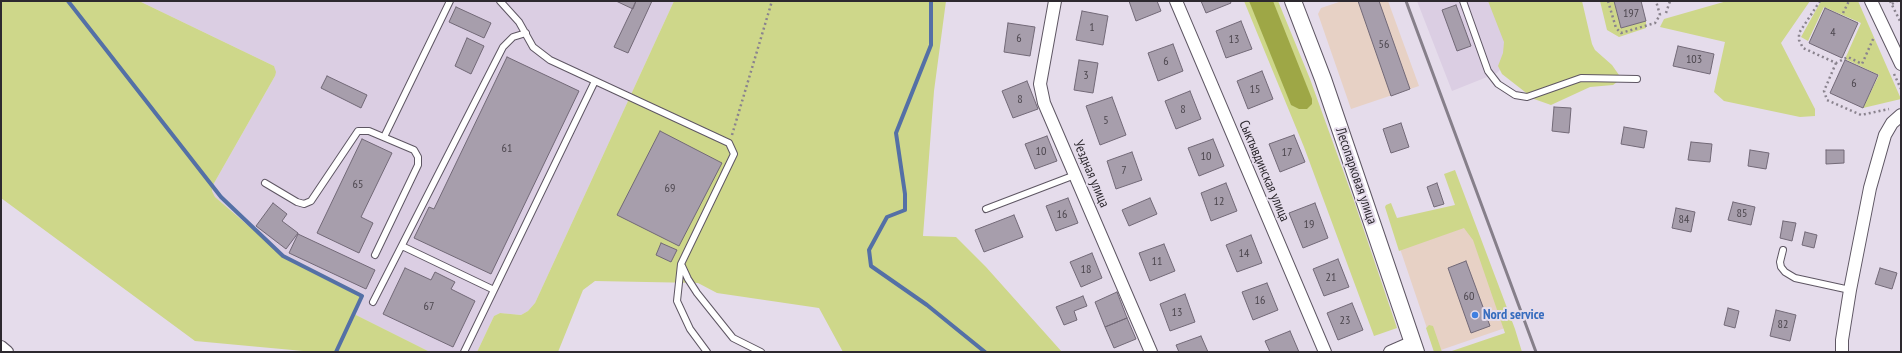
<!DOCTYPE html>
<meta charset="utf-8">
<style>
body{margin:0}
#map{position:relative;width:1902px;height:353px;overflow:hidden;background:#e5dceb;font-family:"PT Sans Narrow",sans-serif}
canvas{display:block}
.frame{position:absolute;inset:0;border:2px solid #2d292f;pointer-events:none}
</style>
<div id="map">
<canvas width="1902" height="353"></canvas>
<div class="frame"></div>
</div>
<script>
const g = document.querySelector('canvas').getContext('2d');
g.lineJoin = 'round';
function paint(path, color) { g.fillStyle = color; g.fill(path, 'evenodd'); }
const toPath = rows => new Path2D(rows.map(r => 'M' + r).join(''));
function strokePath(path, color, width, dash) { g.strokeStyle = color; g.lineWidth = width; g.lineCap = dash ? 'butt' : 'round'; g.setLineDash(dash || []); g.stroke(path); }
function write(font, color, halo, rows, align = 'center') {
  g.font = font + ' "PT Sans Narrow",sans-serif'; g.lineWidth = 4; g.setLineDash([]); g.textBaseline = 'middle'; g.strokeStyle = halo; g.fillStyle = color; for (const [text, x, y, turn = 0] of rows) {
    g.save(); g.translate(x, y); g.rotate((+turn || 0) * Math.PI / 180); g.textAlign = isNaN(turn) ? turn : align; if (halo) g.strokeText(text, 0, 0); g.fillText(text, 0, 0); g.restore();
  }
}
const commercial = toPath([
 [1342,1,1388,1,1419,86,1351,109,1318,14,1321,8],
 [1464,203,1508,327,1435,352,1393,228]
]);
const built = toPath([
 [139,1,674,1,535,303,528,311,521,315,500,313,494,316,477,352,430,352,356,315,355,313,362,298,360,293,280,253,215,197,212,191,213,185,275,76,274,66],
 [1417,1,1504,1,1507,62,1497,73,1452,91]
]);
const green = toPath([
 [1,1,139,1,274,66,276,72,275,76,213,185,212,191,215,197,280,253,360,293,362,298,355,312,356,315,430,352,314,352,195,341,1,198],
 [674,1,946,1,934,91,923,236,956,237,986,267,1062,352,843,352,819,308,717,293,698,283,595,281,583,290,558,352,477,352,494,316,500,313,521,315,528,311,535,303],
 [1244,1,1278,1,1310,79,1353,198,1397,328,1374,336,1304,147],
 [1488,1,1582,1,1592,44,1595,50,1612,65,1619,75,1617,82,1613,85,1590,87,1551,105,1534,99,1502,74,1498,66,1503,53,1504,42],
 [1600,1,1614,1,1621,28,1646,21,1646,28,1619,37,1607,30],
 [1727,1,1810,1,1781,43,1815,109,1815,116,1800,117,1724,101,1714,92,1725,42,1660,27,1664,19],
 [1821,1,1858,1,1901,99,1863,108,1879,75,1845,59,1861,23,1824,7,1808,41,1801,37],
 [1455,170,1515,329,1522,352,1449,352,1505,333,1473,240,1464,228,1399,251,1385,207,1386,205,1391,203,1397,218,1455,205,1444,174],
 [1429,325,1433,326,1442,352,1434,352,1426,328]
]);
const forest = toPath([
 [1249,1,1273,1,1312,99,1312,104,1307,109,1299,109,1291,105]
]);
const stream = toPath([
 [68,1,221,197,283,256,362,296,336,352],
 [931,1,931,45,896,133,905,194,905,210,887,217,869,250,871,266,927,305,985,352]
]);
const building = toPath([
 [616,1,636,1,633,9,616,1],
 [636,1,652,1,628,53,614,47,636,1],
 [1129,1,1157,1,1161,11,1136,21,1129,1],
 [1201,1,1230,1,1231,3,1206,13,1201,1],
 [1358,1,1379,1,1410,89,1391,96,1358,1],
 [1614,1,1641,1,1646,21,1621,28,1614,1],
 [1456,5,1471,46,1457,51,1442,10,1456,5],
 [456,7,491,23,484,38,449,22,456,7],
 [1825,8,1858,23,1842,58,1809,43,1825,8],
 [1082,11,1108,16,1103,45,1076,40,1082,11],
 [1241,21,1252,49,1226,58,1216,31,1241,21],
 [1008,23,1035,27,1030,56,1004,52,1008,23],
 [467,38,484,46,471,74,455,66,467,38],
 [1173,44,1183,71,1158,81,1148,53,1173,44],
 [1678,46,1714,54,1710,74,1673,66,1678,46],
 [507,57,579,91,491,274,414,238,429,207,434,209,507,57],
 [1079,60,1098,63,1093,93,1074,90,1079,60],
 [1845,60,1878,75,1863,108,1830,93,1845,60],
 [1262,71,1273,99,1248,109,1237,81,1262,71],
 [327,76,367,95,361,108,321,88,327,76],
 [1027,81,1038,109,1013,118,1002,91,1027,81],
 [1190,91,1201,119,1176,129,1165,101,1190,91],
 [1112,97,1126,135,1100,145,1086,106,1112,97],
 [1554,107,1571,108,1569,133,1552,131,1554,107],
 [1401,123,1409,147,1391,153,1383,129,1401,123],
 [1624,127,1647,131,1644,148,1621,144,1624,127],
 [660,131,722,163,679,246,617,215,660,131],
 [1294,135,1305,162,1280,172,1269,144,1294,135],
 [1047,136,1057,161,1035,169,1025,144,1047,136],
 [362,139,392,153,361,217,373,223,359,253,317,233,362,139],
 [1213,139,1224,166,1199,176,1188,148,1213,139],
 [1691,142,1712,144,1710,162,1688,160,1691,142],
 [1750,150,1769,153,1766,169,1748,166,1750,150],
 [1826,150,1844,150,1844,163,1826,164,1826,150],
 [1132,152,1142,180,1116,189,1107,161,1132,152],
 [1226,183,1237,211,1211,221,1201,193,1226,183],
 [1437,183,1444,204,1434,207,1427,187,1437,183],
 [1068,198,1078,223,1056,231,1046,206,1068,198],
 [1150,198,1157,214,1129,226,1122,210,1150,198],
 [1733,202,1755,207,1751,225,1728,220,1733,202],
 [273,203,287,214,282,221,298,233,286,249,256,226,273,203],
 [1315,203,1328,238,1303,248,1289,213,1315,203],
 [1676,208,1695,212,1691,232,1672,228,1676,208],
 [1014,215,1023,237,984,252,975,230,1014,215],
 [1783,221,1796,223,1792,241,1780,238,1783,221],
 [1805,232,1817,235,1814,248,1802,245,1805,232],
 [298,234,375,270,366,289,289,253,298,234],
 [1251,235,1262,263,1237,272,1226,245,1251,235],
 [661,243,677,250,671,262,656,255,661,243],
 [1164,244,1175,271,1150,281,1139,253,1164,244],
 [1092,253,1102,278,1081,287,1070,262,1092,253],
 [1338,259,1349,287,1324,296,1313,269,1338,259],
 [1466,261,1490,326,1471,333,1448,268,1466,261],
 [405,268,431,280,435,272,455,282,451,289,475,301,453,347,383,314,405,268],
 [1880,268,1897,273,1892,289,1875,284,1880,268],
 [1267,283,1278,310,1253,320,1242,292,1267,283],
 [1117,292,1127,318,1105,327,1095,302,1117,292],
 [1185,294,1195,322,1170,331,1160,304,1185,294],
 [1083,296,1087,306,1074,311,1077,320,1064,325,1056,307,1083,296],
 [1352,303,1363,330,1338,340,1327,313,1352,303],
 [1728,308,1739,311,1735,328,1724,325,1728,308],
 [1776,310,1796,315,1790,341,1770,336,1776,310],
 [1127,318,1136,339,1114,348,1105,327,1127,318],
 [1290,331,1299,352,1270,352,1265,341,1290,331],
 [1201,336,1208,352,1179,352,1176,345,1201,336]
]);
const path = toPath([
 [1608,1,1616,28,1621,33,1655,23,1660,15,1656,1],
 [1820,1,1799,33,1799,40,1803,48,1836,63,1848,57,1862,64,1874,37],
 [1890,1,1901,23],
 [1892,4,1897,1],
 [1666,13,1670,1],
 [1843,13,1849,1],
 [1836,63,1824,91,1827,100,1861,115,1889,109],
 [1894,74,1901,89],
 [732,135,772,1]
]);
const service = toPath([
 [500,1,519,22,533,47,550,60,729,143,734,154,681,264,677,301,690,329,707,352],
 [1463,1,1488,71,1498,84,1515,95,1527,97,1581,78,1637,79],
 [384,137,450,1],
 [265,183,297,202,304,204,311,201,358,131,369,131,414,150,418,157,418,165,375,255],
 [986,209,1075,175],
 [402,246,494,290],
 [1783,250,1780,262,1781,267,1785,272,1795,278,1850,290],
 [682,266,688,279,697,293,733,338,761,352],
 [373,302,503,47,513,37,526,33],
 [464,352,595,81]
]);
const minor = toPath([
 [1055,1,1040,84,1044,103,1151,352],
 [1176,1,1325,352],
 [1871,1,1901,64],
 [1,347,7,352],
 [1390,352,1413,342],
 [1842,352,1842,340,1850,290,1870,188,1885,135,1892,123,1901,115]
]);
const tertiary = toPath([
 [1293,1,1323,79,1416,352]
]);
const rail = toPath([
 [1406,1,1536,352]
]);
const markers = [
 [1475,315,4,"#3f7fe0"]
];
const numberNames = [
 ["197",1631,14],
 ["1",1092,28],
 ["4",1833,33],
 ["6",1019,39],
 ["13",1234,40],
 ["56",1384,45],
 ["103",1694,60],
 ["6",1166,62],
 ["3",1086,76],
 ["6",1854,84],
 ["15",1255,90],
 ["8",1020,100],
 ["8",1183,110],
 ["5",1106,121],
 ["61",507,149],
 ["10",1041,152],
 ["17",1287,153],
 ["10",1206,157],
 ["7",1124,171],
 ["65",358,185],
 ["69",670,189],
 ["12",1219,202],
 ["85",1742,214],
 ["16",1062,215],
 ["84",1684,220],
 ["19",1309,225],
 ["14",1244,254],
 ["11",1157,262],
 ["18",1086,270],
 ["21",1331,278],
 ["60",1469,297],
 ["16",1260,301],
 ["67",429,307],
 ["13",1177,313],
 ["23",1345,321],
 ["82",1783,325]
];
const streetNames = [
 ["Сыктывдинская улица",1264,171,67],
 ["Уездная улица",1091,174,67],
 ["Лесопарковая улица",1356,176,71]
];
const shopNames = [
 ["Nord service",1483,315]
];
paint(commercial, '#e7d1c5');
paint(built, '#dbcee3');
paint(green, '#ced78a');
paint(forest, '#9ea746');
strokePath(stream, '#5470a6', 4);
paint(building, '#a79eac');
strokePath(building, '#726977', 1);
strokePath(service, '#5e5663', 8);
strokePath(minor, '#5e5663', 14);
strokePath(tertiary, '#5e5663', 18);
strokePath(path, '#8a838e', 2.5, [2, 3]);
strokePath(service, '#fff', 6);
strokePath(minor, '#fff', 12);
strokePath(tertiary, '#fff', 16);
strokePath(rail, '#867f8a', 3);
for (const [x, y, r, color] of markers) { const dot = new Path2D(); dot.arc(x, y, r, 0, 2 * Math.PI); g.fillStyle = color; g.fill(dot); strokePath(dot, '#e5dceb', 1.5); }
write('12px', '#4c464e', null, numberNames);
write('14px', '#2d292f', '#e5dceb', streetNames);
write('bold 14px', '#366cbe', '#e5dceb', shopNames, 'left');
</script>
